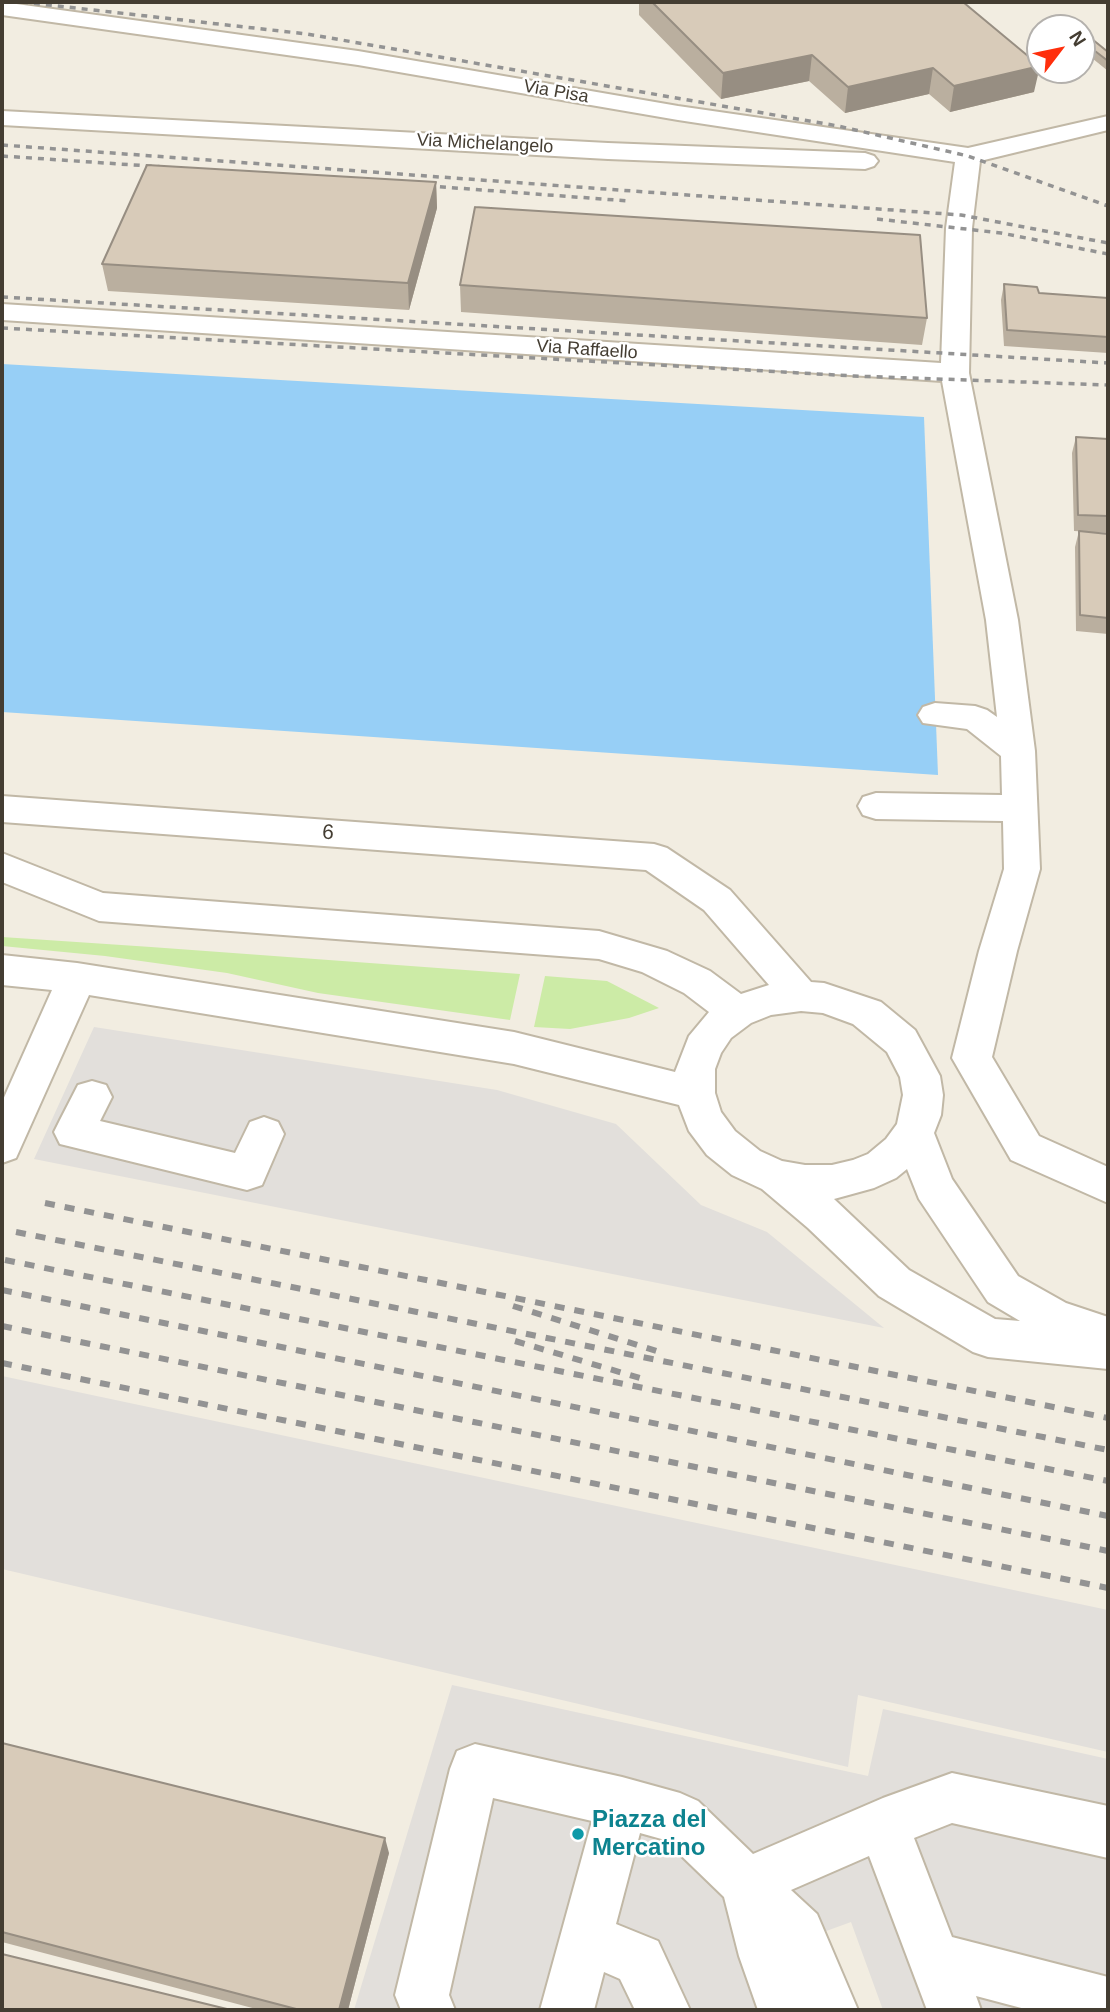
<!DOCTYPE html>
<style>
body{margin:0}
#map{position:relative;width:1110px;height:2012px;overflow:hidden;background:#f2ede1;font-family:Helvetica,sans-serif}
canvas{display:block}
.frame{position:absolute;inset:0;border:4px solid #443d32;pointer-events:none}
.north{position:absolute;left:1026px;top:14px;width:70px;height:70px;box-sizing:border-box;background:#fff;border:2px solid #b4b1ad;border-radius:50%;rotate:58deg;font-size:19px;font-weight:700;line-height:28px;text-align:center;color:#443d32}
.north::after{content:'';display:block;margin:auto;width:24px;height:32px;background:#ff2f0c;clip-path:polygon(50% 0,100% 100%,50% 72%,0 100%)}
</style>
<div id="map">
<canvas width="1110" height="2012"></canvas>
<div class="frame"></div>
<div class="north">N</div>
</div>
<script>
const g = document.querySelector('canvas').getContext('2d');
g.lineJoin = 'round';
function paint(path, color) { g.fillStyle = color; g.fill(path, 'evenodd'); }
const toPath = rows => new Path2D(rows.map(r => 'M' + r).join(''));
function strokePath(path, color, width, dash) { g.strokeStyle = color; g.lineWidth = width; g.lineCap = dash ? 'butt' : 'round'; g.setLineDash(dash || []); g.stroke(path); }
function write(font, color, halo, rows, align = 'center') {
  g.font = font + ' Helvetica,sans-serif'; g.lineWidth = 5; g.setLineDash([]); g.textBaseline = 'middle'; g.strokeStyle = halo; g.fillStyle = color; for (const [text, x, y, turn = 0] of rows) {
    g.save(); g.translate(x, y); g.rotate((+turn || 0) * Math.PI / 180); g.textAlign = isNaN(turn) ? turn : align; if (halo) g.strokeText(text, 0, 0); g.fillText(text, 0, 0); g.restore();
  }
}
const green = toPath([
 [2,937,151,947,520,974,510,1020,318,993,227,973,105,956,2,946],
 [545,976,607,981,659,1008,629,1018,570,1029,534,1027]
]);
const parking = toPath([
 [94,1027,497,1090,616,1124,701,1205,767,1232,884,1328,34,1159],
 [2,1376,1108,1610,1108,1752,858,1695,848,1767,2,1569],
 [452,1685,868,1776,883,1709,1108,1759,1108,2010,883,2010,851,1922,744,1961,761,2010,354,2010]
]);
const water = toPath([
 [2,364,924,417,938,775,2,712]
]);
const minor = toPath([
 [2,2,358,51,678,106,968,148,1108,116,1108,130,980,161,972,228,969,373,1018,620,1035,751,1040,869,1017,951,992,1057,1039,1136,1108,1167,1108,1203,1011,1160,952,1058,979,951,1004,869,1003,821,876,819,863,815,858,806,863,797,876,793,1002,795,1001,756,967,729,923,723,918,715,923,707,935,703,975,706,987,710,997,717,986,620,942,381,2,320,2,304,941,363,946,228,955,162,678,120,358,65,2,15,2,2],
 [2,111,608,143,865,153,874,156,878,161,874,166,865,169,608,159,2,125,2,111],
 [2,796,654,844,667,848,730,890,811,982,824,983,881,1002,915,1030,940,1076,943,1095,941,1115,934,1133,952,1179,1018,1276,1066,1303,1108,1317,1108,1369,988,1357,973,1352,879,1296,808,1228,762,1189,732,1175,707,1155,689,1131,679,1105,514,1064,89,995,16,1158,2,1163,2,1102,52,990,2,985,2,955,77,963,514,1032,675,1072,689,1036,709,1012,684,993,642,972,599,959,99,921,2,882,2,853,103,893,599,931,667,951,710,971,741,994,769,985,704,910,646,870,2,822,2,796],
 [801,1011,823,1013,853,1024,887,1052,900,1077,903,1095,897,1124,886,1139,868,1154,853,1160,832,1165,805,1165,782,1161,760,1151,735,1131,721,1112,715,1093,715,1069,721,1053,731,1038,751,1023,771,1015,801,1011],
 [907,1169,919,1199,988,1302,1020,1321,995,1319,909,1270,834,1199,874,1188,896,1178,907,1169],
 [92,1081,106,1085,112,1097,100,1121,235,1153,250,1122,264,1117,278,1122,284,1134,262,1185,247,1190,60,1144,54,1132,60,1120,78,1085,92,1081],
 [475,1744,622,1777,680,1793,698,1801,753,1854,883,1798,952,1773,1108,1806,1108,1858,952,1823,914,1838,952,1937,1108,1977,1108,2010,1029,2010,976,1996,981,2010,927,2010,869,1856,791,1890,817,1914,858,2010,758,2010,739,1956,724,1897,665,1840,640,1833,616,1924,658,1941,690,2010,635,2010,620,1979,604,1972,594,2010,540,2010,592,1821,493,1798,449,1995,455,2010,401,2010,395,1995,450,1769,457,1751,475,1744]
]);
const railFar1 = toPath([
 [22,2,307,34,838,126,968,156,1108,206],
 [2,145,961,215,1108,243],
 [2,156,164,167],
 [416,185,629,201],
 [877,219,1001,233,1108,254],
 [2,297,1108,363],
 [2,328,854,376,1108,385]
]);
const rail = toPath([
 [45,1203,1108,1418],
 [16,1232,1108,1450],
 [5,1260,1108,1481],
 [2,1290,1108,1516],
 [513,1306,660,1352],
 [2,1326,1108,1551],
 [515,1341,643,1379],
 [2,1363,1108,1588]
]);
const wall = toPath([
 [639,2,963,2,1034,92,950,112,929,94,845,113,809,81,721,99,639,15],
 [1082,36,1108,52,1108,71,1082,50],
 [436,182,437,208,409,310,108,291,102,264],
 [1004,284,1039,293,1108,298,1108,353,1004,346,1001,300],
 [460,285,927,318,922,345,461,312],
 [1076,437,1108,439,1108,533,1074,531,1072,453],
 [1079,531,1108,534,1108,634,1076,631,1075,547],
 [2,1743,389,1853,348,2010,260,2010,2,1942]
]);
const shadedWall = toPath([
 [812,55,809,81,721,99,723,73],
 [1040,66,1034,92,950,112,954,86],
 [933,68,929,94,845,113,848,87],
 [436,182,437,208,409,310,408,283],
 [385,1838,389,1853,348,2010,339,2010]
]);
const building = toPath([
 [652,2,963,2,1040,66,954,86,933,68,848,87,812,55,723,73,652,2],
 [1087,35,1108,52,1108,61,1082,41,1082,36,1087,35],
 [147,165,436,182,408,283,102,264,147,165],
 [475,207,920,235,927,318,460,285,475,207],
 [1004,284,1037,287,1039,293,1108,298,1108,337,1007,330,1004,284],
 [1076,437,1108,439,1108,516,1078,515,1076,437],
 [1079,531,1108,534,1108,618,1080,615,1079,531],
 [2,1743,385,1838,339,2010,300,2010,2,1932,2,1743],
 [2,1954,231,2010,2,2010,2,1954]
]);
const markers = [
 [578,1834,7,"#0f9aa8"]
];
const farStreetnames = [
 ["Via Pisa",556,92,10],
 ["Via Michelangelo",485,144,3],
 ["Via Raffaello",587,350,4]
];
const streetNames = [
 ["6",328,833,4]
];
const nearCulturenames = [
 ["Piazza del",592,1820],
 ["Mercatino",592,1848]
];
paint(green, '#cceba6');
paint(parking, '#e2dfdb');
paint(water, '#97cff6');
strokePath(minor, '#c1b8a6', 4);
paint(minor, '#fff');
strokePath(railFar1, '#939393', 3.5, [6, 6]);
strokePath(rail, '#939393', 6, [10, 10]);
paint(wall, '#baaf9f');
paint(shadedWall, '#978e82');
paint(building, '#d8cbb9');
strokePath(building, '#978e82', 2);
for (const [x, y, r, color] of markers) { const dot = new Path2D(); dot.arc(x, y, r, 0, 2 * Math.PI); g.fillStyle = color; g.fill(dot); strokePath(dot, '#fff', 2.5); }
write('18px', '#443d32', '#fff', farStreetnames);
write('21px', '#443d32', '#fff', streetNames);
write('bold 24px', '#0d838f', '#fff', nearCulturenames, 'left');
</script>
